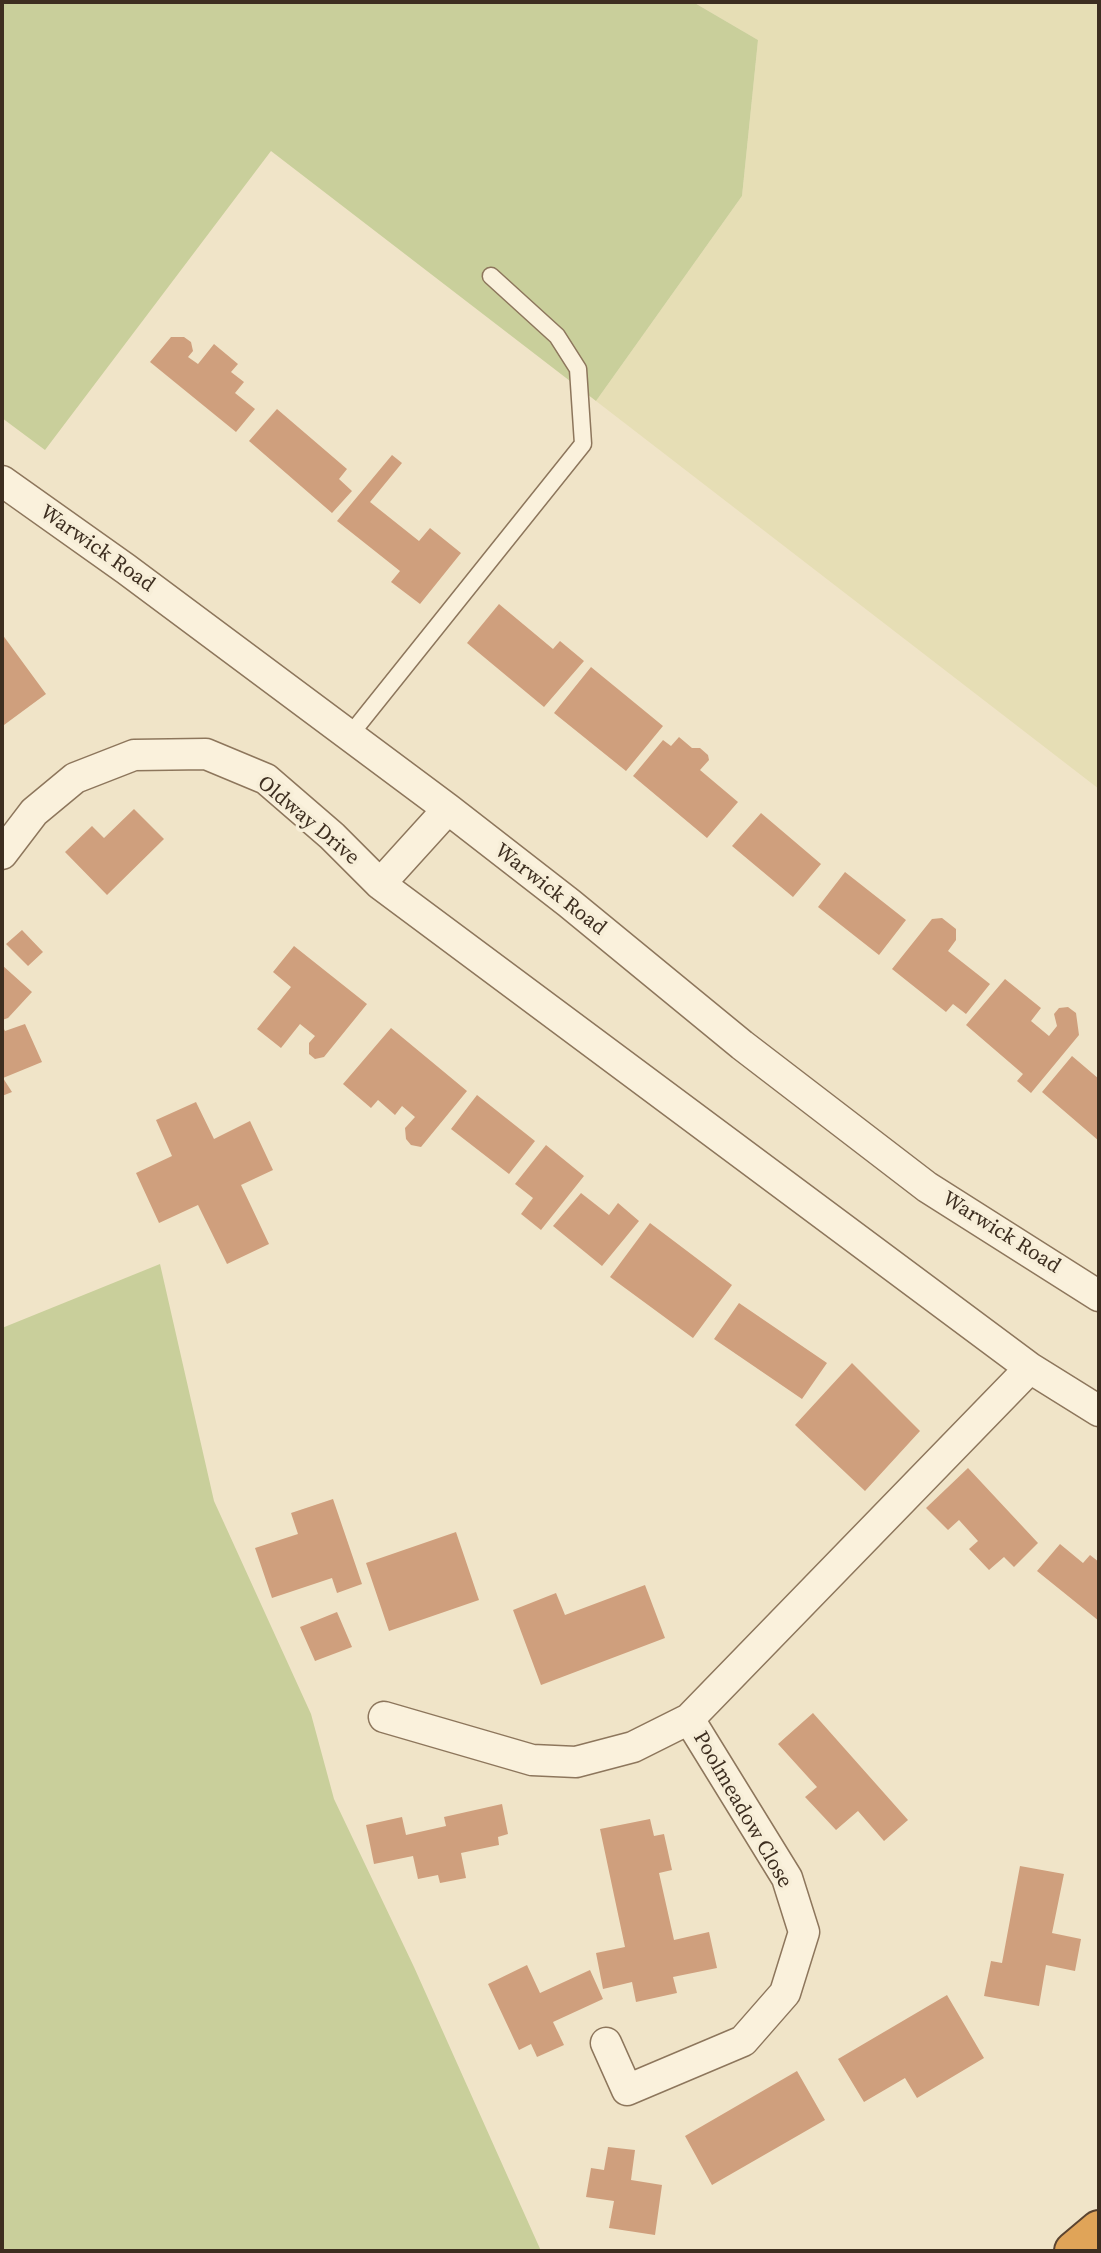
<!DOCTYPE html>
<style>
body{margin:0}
#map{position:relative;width:1101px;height:2253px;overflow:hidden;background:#f0e4c8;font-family:"Source Serif 4",serif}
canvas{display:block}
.frame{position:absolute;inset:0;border:4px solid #3d2e20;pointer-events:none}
</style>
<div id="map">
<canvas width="1101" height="2253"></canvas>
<div class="frame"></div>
</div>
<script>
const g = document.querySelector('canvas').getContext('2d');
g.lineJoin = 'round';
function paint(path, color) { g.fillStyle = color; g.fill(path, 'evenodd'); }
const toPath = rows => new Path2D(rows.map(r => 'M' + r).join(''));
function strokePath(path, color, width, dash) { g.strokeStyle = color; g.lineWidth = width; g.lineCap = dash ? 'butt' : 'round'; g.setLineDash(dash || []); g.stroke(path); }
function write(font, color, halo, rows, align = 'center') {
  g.font = font + ' "Source Serif 4",serif'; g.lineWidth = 7; g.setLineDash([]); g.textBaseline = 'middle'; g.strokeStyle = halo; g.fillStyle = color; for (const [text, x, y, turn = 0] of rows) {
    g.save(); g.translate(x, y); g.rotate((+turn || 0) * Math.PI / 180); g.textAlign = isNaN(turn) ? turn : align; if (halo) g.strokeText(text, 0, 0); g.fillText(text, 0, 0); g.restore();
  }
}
const farmland = toPath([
 [693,2,1099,2,1099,789,596,401,742,196,758,40]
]);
const green = toPath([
 [2,2,693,2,758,40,742,196,596,401,271,151,45,450,2,418],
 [160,1264,214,1501,311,1714,334,1799,414,1967,541,2251,2,2251,2,1328]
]);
const building = toPath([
 [171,337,184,337,191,342,193,351,188,357,198,364,214,344,238,364,231,372,244,382,235,393,255,409,236,432,150,362],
 [277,409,347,469,339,479,352,491,332,513,249,441],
 [392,455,402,463,370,502,419,541,430,528,461,553,420,604,391,582,400,571,337,521],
 [499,604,553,649,560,641,584,661,544,707,467,643],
 [2,634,46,694,4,725,2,722],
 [591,667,663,726,626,771,554,713],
 [679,737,692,748,700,748,708,755,709,760,700,770,738,802,707,838,633,776,663,740,671,746],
 [134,809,164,839,107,895,65,852,92,826,104,838],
 [761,813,821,864,793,897,732,846],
 [845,872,906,920,879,955,818,907],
 [942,918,956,929,956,940,948,951,990,984,966,1014,953,1004,946,1012,892,969,932,919],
 [22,930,43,952,28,966,6,944],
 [294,946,367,1004,324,1057,315,1059,309,1054,309,1043,315,1036,300,1024,281,1048,257,1029,291,987,273,972],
 [2,965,32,992,8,1018,2,1020],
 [1005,979,1041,1008,1031,1021,1049,1036,1057,1026,1054,1014,1059,1008,1068,1007,1076,1013,1079,1035,1031,1093,1017,1081,1023,1074,966,1025],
 [25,1024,42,1062,3,1078,12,1092,2,1096,2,1025,5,1031],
 [391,1028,467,1091,421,1147,411,1145,406,1139,405,1128,415,1117,402,1106,395,1115,378,1100,371,1108,343,1084],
 [1072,1056,1099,1079,1099,1141,1042,1092],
 [477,1095,535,1141,509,1174,451,1129],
 [196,1102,214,1139,250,1121,273,1170,241,1185,269,1244,227,1264,198,1205,159,1223,136,1173,172,1156,156,1120],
 [546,1145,584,1176,541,1230,521,1214,533,1198,515,1184],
 [581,1193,609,1215,618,1203,639,1221,602,1266,553,1226],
 [650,1223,732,1285,693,1338,610,1277],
 [739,1303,827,1363,802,1399,714,1339],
 [852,1363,920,1431,865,1491,795,1425],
 [968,1468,1038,1543,1014,1567,1004,1557,989,1570,969,1549,978,1541,959,1520,948,1530,926,1508],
 [333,1499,362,1584,337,1593,332,1578,272,1598,255,1548,298,1534,291,1513],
 [456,1532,479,1600,389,1631,366,1563],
 [1060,1544,1083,1563,1090,1555,1099,1562,1099,1621,1037,1571],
 [645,1585,665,1638,541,1685,513,1610,556,1593,565,1615],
 [337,1612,352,1647,315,1661,300,1627],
 [813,1713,908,1820,884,1841,858,1811,836,1830,805,1797,817,1787,778,1744],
 [502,1804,508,1834,498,1837,499,1845,461,1853,466,1878,440,1883,438,1875,418,1879,413,1856,374,1864,366,1825,402,1817,406,1835,446,1826,444,1817],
 [650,1819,654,1836,664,1834,672,1870,659,1873,674,1940,709,1932,717,1968,673,1977,677,1993,636,2002,632,1982,603,1989,596,1953,625,1947,600,1829],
 [1020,1866,1064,1874,1052,1933,1081,1939,1075,1971,1046,1965,1039,2006,984,1996,991,1961,1002,1963],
 [527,1965,540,1993,590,1970,603,1999,553,2022,564,2045,537,2057,531,2044,519,2050,488,1984],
 [947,1995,984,2058,917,2098,905,2078,864,2102,838,2059],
 [797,2071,825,2120,712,2185,685,2136],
 [608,2147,635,2150,631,2180,662,2185,655,2235,609,2228,614,2201,586,2197,591,2168,604,2170]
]);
const lane = toPath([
 [350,735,583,444,578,369,557,336,491,276]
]);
const street = toPath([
 [2,481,126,569,448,809,569,903,742,1045,927,1187,1099,1296],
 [2,854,34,812,75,778,134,755,206,754,266,779,332,836,380,884,448,809],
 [380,884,1030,1368,1099,1411],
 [384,1717,532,1760,576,1762,633,1747,689,1719],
 [606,2043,627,2090,743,2041,785,1993,804,1932,787,1878,689,1719,1030,1368]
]);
const highway = toPath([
 [1074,2251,1099,2230]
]);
const streetNames = [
 ["Warwick Road",97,549,35],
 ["Oldway Drive",308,821,40],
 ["Warwick Road",550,890,38],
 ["Warwick Road",1001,1233,32],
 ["Poolmeadow Close",742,1810,60]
];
paint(farmland, '#e6deb5');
paint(green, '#c9cf9b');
paint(building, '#cf9f7d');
strokePath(lane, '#8d765c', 19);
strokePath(street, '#8d765c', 33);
strokePath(highway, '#5b4430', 42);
strokePath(lane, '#faf1dc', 16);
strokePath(street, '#faf1dc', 30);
strokePath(highway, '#e0a458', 38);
write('21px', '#3d2e20', '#f7eed8', streetNames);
</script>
